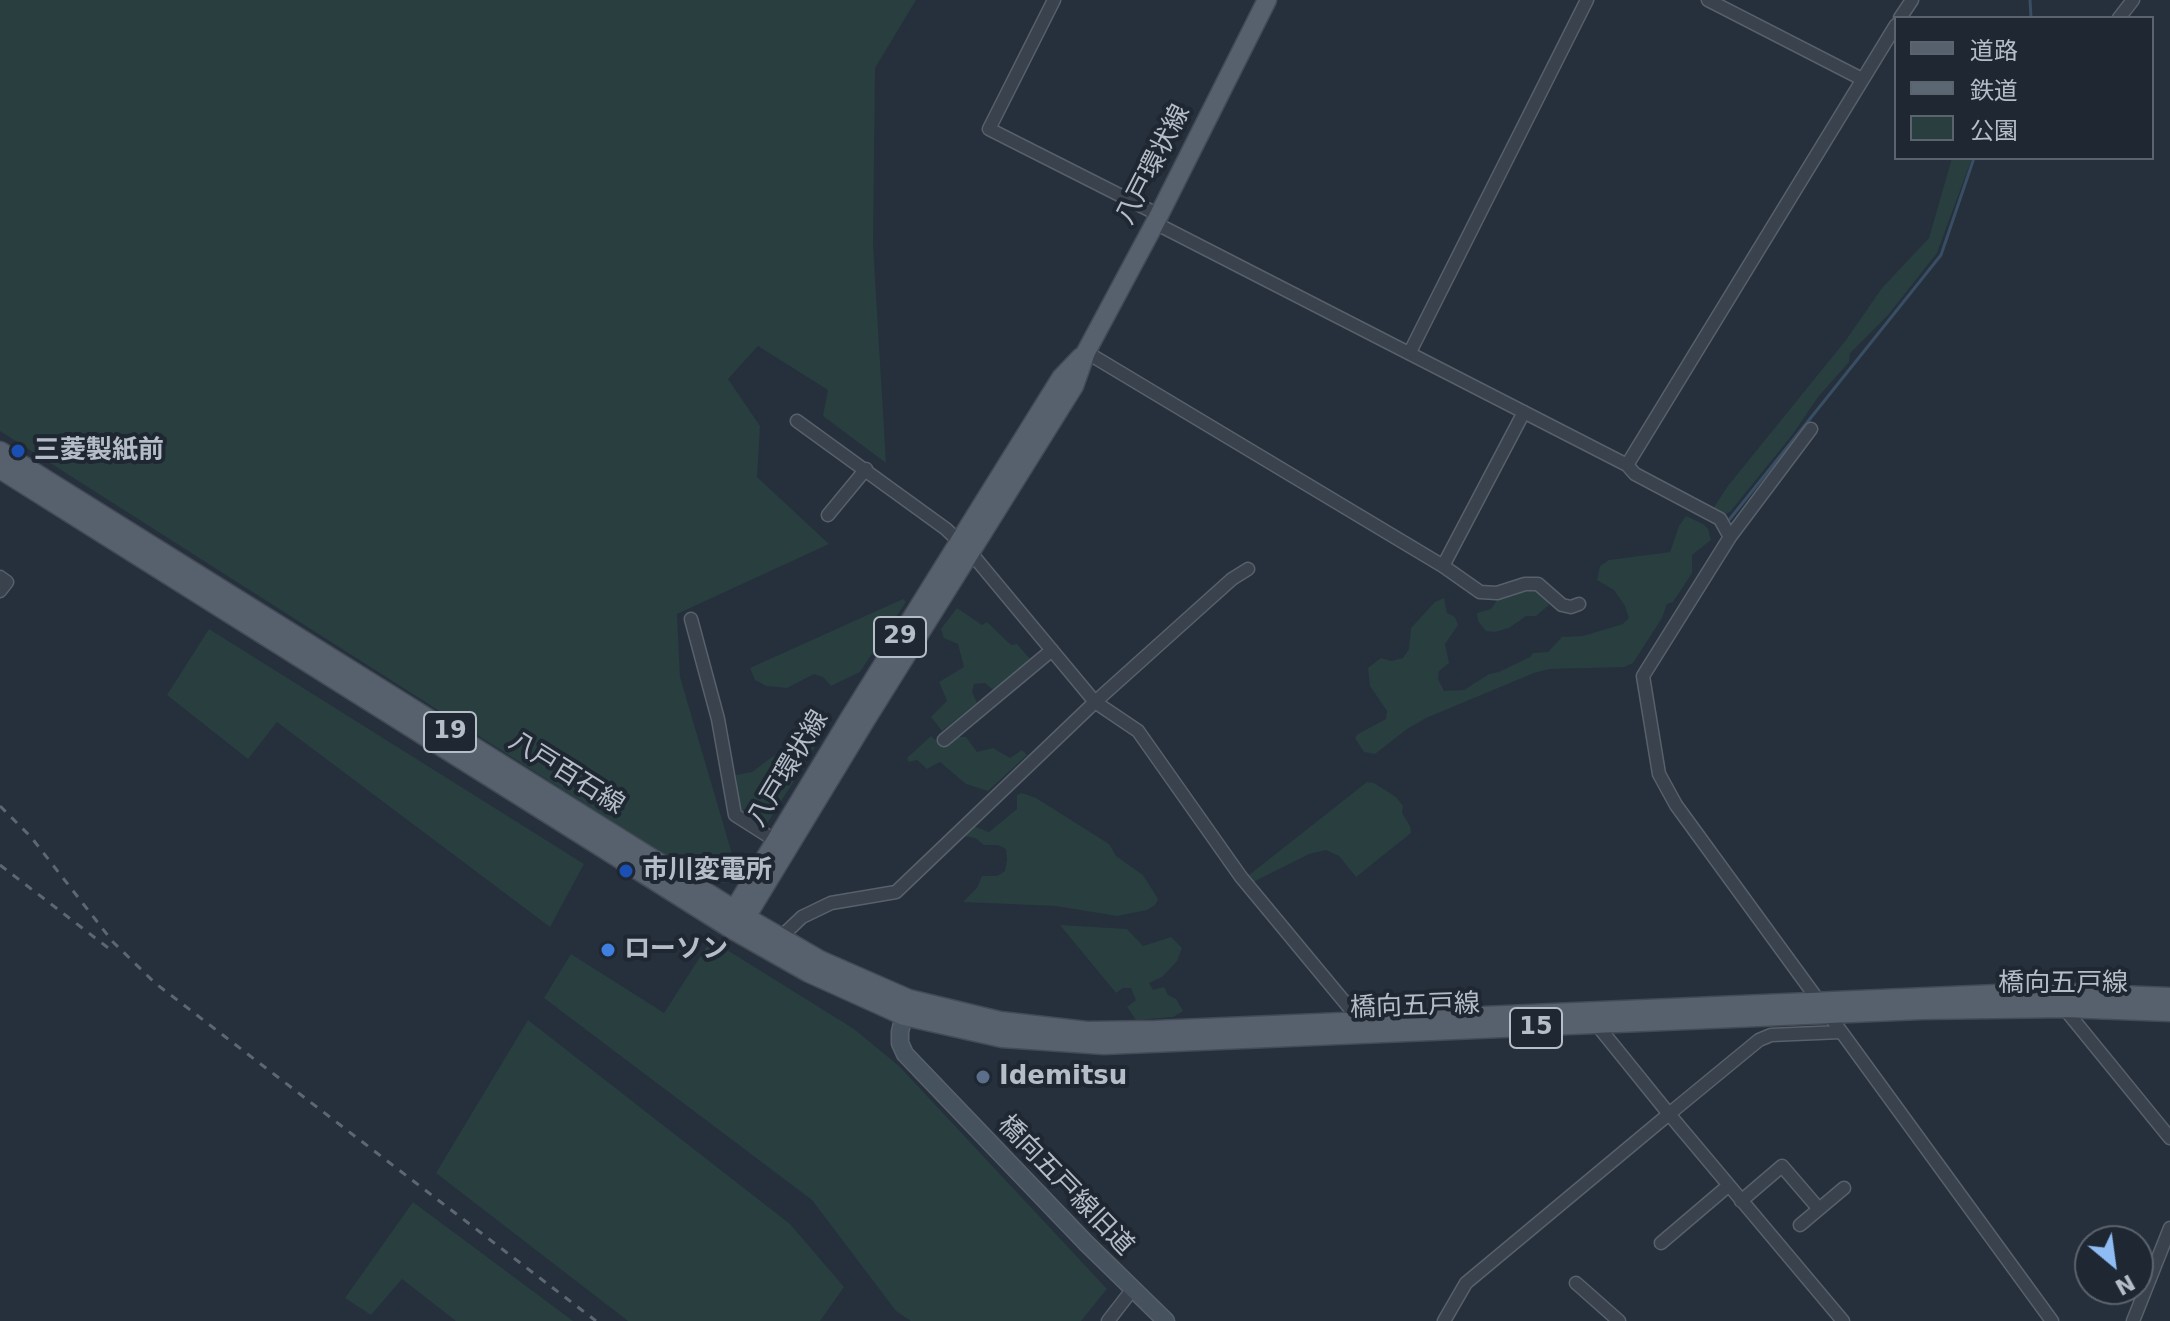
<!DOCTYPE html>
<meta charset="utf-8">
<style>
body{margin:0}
#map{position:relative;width:2170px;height:1321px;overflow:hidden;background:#25303c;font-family:"DejaVu Sans","Noto Sans JP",sans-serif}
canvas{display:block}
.legend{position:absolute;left:1894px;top:16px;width:260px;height:144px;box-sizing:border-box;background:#1e2732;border:2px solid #5a636e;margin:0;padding:10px 14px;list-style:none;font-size:24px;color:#b5bdc8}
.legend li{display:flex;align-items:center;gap:16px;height:40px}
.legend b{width:40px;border:2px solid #5a636e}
.north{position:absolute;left:2074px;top:1225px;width:80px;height:80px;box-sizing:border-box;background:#1e2732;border:2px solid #5a636e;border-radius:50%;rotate:151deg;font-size:22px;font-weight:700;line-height:32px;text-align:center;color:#b5bdc8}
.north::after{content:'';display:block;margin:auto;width:28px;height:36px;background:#8ebcf3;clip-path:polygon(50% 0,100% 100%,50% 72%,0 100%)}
</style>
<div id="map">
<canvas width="2170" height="1321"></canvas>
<ul class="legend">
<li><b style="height:10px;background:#57616d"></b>道路</li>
<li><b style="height:10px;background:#5b6773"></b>鉄道</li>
<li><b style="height:22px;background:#283e3f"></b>公園</li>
</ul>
<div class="north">N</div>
</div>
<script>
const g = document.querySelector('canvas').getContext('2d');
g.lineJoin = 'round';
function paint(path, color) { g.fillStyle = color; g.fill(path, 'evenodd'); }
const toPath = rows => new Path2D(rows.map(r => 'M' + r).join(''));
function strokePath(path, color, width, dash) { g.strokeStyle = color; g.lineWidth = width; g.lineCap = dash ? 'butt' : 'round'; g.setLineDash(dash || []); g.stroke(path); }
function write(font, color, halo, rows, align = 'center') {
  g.font = font + ' "DejaVu Sans","Noto Sans JP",sans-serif'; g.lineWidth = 8; g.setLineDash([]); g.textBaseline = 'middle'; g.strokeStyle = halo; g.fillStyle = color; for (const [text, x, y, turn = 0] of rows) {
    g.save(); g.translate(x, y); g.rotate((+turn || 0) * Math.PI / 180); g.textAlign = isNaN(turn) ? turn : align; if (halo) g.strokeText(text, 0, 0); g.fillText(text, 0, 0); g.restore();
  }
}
const green = toPath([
 [0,0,916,0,875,68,873,245,886,463,823,416,828,390,758,346,728,379,760,426,757,477,829,544,677,614,680,677,737,871,730,882,711,884,0,431],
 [1952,158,1972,158,1937,253,1888,315,1850,353,1849,362,1818,397,1793,434,1730,512,1724,515,1713,509,1727,487,1846,340,1882,288,1929,238],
 [1686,516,1703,524,1708,529,1711,540,1692,555,1692,573,1673,602,1667,604,1662,618,1633,663,1624,667,1549,669,1534,673,1426,718,1407,729,1375,754,1364,752,1355,738,1358,734,1386,719,1387,711,1370,686,1368,668,1381,658,1391,661,1403,658,1409,649,1411,628,1435,602,1444,598,1447,613,1455,617,1458,625,1445,644,1449,663,1439,671,1438,679,1444,691,1464,690,1489,674,1499,672,1530,657,1533,653,1548,652,1562,637,1583,636,1623,624,1629,618,1625,606,1614,590,1597,580,1600,566,1609,560,1670,552,1679,526],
 [1532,588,1541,591,1548,598,1549,605,1536,616,1526,616,1509,628,1495,632,1486,631,1478,621,1477,613,1491,609,1499,597],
 [903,599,906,602,860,672,831,686,823,677,814,674,787,688,766,686,755,680,750,668],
 [957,608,982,625,987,622,1011,645,1017,644,1031,660,993,690,985,683,974,684,972,692,977,703,942,731,931,717,947,701,939,682,964,667,958,644,944,638,941,629],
 [209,629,584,864,550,927,277,722,248,759,167,695],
 [931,736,942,745,953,737,966,737,977,752,993,748,1010,758,1022,750,1027,755,988,791,966,784,940,762,927,769,917,760,909,762,907,758],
 [811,740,818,742,765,827,739,813,736,775,752,772,772,757],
 [1367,782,1374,783,1396,797,1403,806,1402,813,1410,826,1411,833,1356,877,1339,856,1326,850,1309,854,1253,882,1249,875],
 [1022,793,1036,798,1109,844,1116,856,1143,875,1158,899,1155,905,1147,910,1117,916,1056,906,963,902,977,888,982,876,997,876,1005,871,1007,860,1006,849,998,845,984,845,975,838,964,836,973,826,989,832,1017,809,1017,795],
 [1060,925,1127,929,1143,946,1171,937,1182,948,1177,961,1162,977,1149,983,1153,990,1164,987,1168,995,1176,999,1183,1011,1173,1017,1136,1020,1127,1007,1136,1000,1131,988,1123,988,1116,993],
 [711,940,854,1029,899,1066,1107,1289,1081,1321,911,1321,896,1311,812,1200,544,998,571,954,664,1013],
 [528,1020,790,1224,844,1287,820,1321,628,1321,436,1173],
 [413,1202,573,1321,456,1321,402,1279,371,1315,345,1298]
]);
const stream = toPath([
 [2030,0,2031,18],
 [1729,520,1941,255,1974,158]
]);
const street = toPath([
 [1054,0,989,129,1159,215],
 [1708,0,1862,79],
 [1900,18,1912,0],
 [2119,18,2133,0],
 [1155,223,1627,465,1896,25],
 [1086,352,1443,566,1524,412],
 [1410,352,1587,0],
 [797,421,946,529,971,553,1095,702,1138,731,1241,877,1362,1023],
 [1627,465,1635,474,1720,519,1730,537,1643,676,1659,774,1676,805,2052,1321],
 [828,515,866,469],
 [1730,537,1811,429],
 [1443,566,1480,592,1497,593,1525,584,1538,584,1562,605,1571,607,1579,604],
 [0,577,7,582,0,591],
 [691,619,718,719,735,815,776,841],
 [944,740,1052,650],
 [781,937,802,917,831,903,896,892,1095,702,1232,579,1248,569],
 [2064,1008,2170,1138],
 [1593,1020,1669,1114,1759,1040,1771,1035,1841,1032],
 [1741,1201,1782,1166,1819,1209],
 [1800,1225,1844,1188],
 [1661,1243,1728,1186],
 [1576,1283,1619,1321],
 [1108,1321,1132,1290],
 [1444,1321,1466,1283,1669,1114,1843,1321],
 [2133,1321,2170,1228]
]);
const secondary = toPath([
 [907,1003,900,1032,900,1043,905,1054,1086,1243,1166,1321]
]);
const primary = toPath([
 [0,451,746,917,820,960,909,999,1000,1021,1087,1031,1156,1030,2044,992,2170,997],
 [0,469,733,930,809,973,904,1016,1002,1038,1104,1045,1921,1010,2064,1008,2170,1012],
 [733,919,734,910,851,716,1061,378,1081,357],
 [740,924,746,917,865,721,1074,386,1086,352,1155,223,1267,0]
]);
const rail = toPath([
 [0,806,31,837,113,942,155,983,596,1321],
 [0,865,111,950]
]);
const markers = [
 [18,451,8,"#1a4fb4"],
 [626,871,8,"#1a4fb4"],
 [608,950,8,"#3f7fe0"],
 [983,1077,8,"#5c6f8a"]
];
const shields = [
 [900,637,52],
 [450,732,52],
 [1536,1028,52]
];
const shieldNames = [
 ["29",900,637],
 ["19",450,732],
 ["15",1536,1028]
];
const streetNames = [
 ["八戸環状線",1154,165,-63],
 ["八戸環状線",789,769,-59],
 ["八戸百石線",566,774,32],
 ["橋向五戸線",2063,984],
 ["橋向五戸線",1415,1007,-2],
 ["橋向五戸線旧道",1065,1186,46]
];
const poiNames = [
 ["三菱製紙前",34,451],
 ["市川変電所",642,871],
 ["ローソン",624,950],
 ["Idemitsu",999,1077]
];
paint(green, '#283e3f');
strokePath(stream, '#394d63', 3);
strokePath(street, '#57606b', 15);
strokePath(secondary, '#57606b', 19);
strokePath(primary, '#424b56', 21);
strokePath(street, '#39424d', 12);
strokePath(secondary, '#47525f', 16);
strokePath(primary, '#57616d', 18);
strokePath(rail, '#5b6773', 3, [8, 8]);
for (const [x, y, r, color] of markers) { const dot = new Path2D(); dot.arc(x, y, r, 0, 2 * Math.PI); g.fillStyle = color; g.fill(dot); strokePath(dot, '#1e2732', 3); }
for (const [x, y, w] of shields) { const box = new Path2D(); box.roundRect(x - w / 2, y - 20, w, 40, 6); g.fillStyle = '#1e2732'; g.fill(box); strokePath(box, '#b5bdc8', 2); }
write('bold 24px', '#b5bdc8', null, shieldNames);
write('26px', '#b5bdc8', '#1e2732', streetNames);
write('bold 26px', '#b5bdc8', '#1e2732', poiNames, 'left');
</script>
